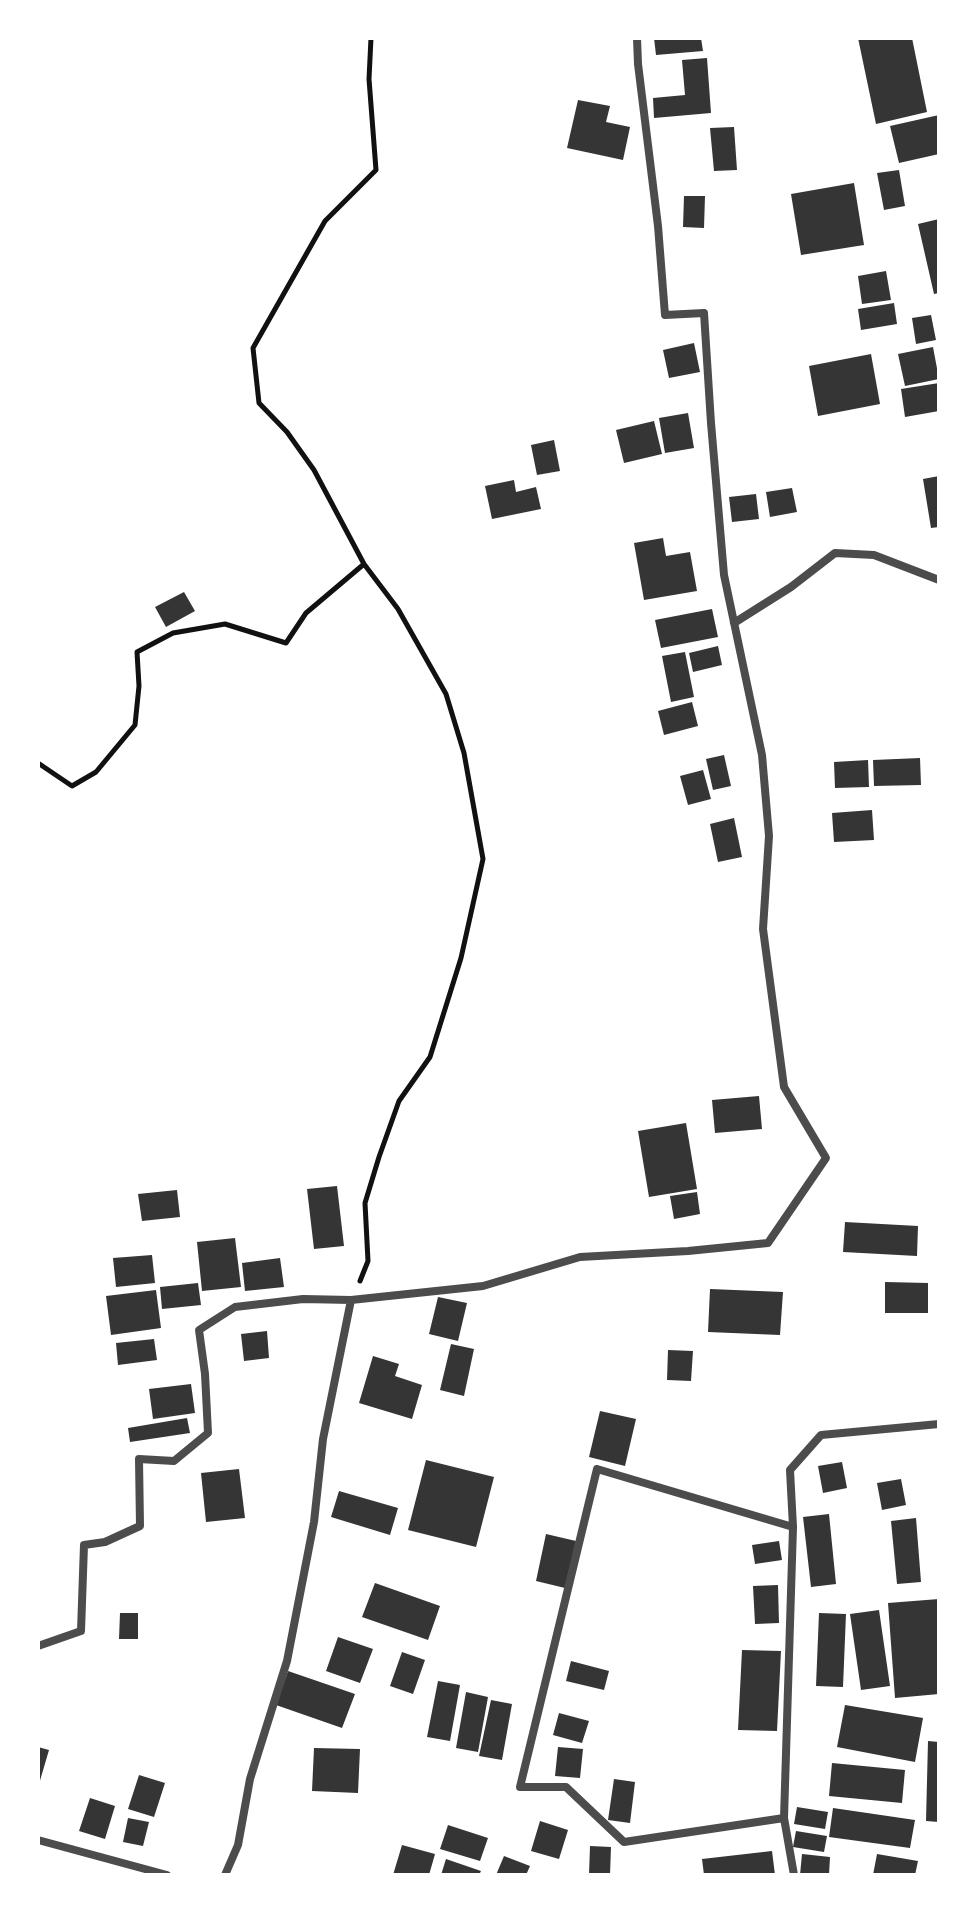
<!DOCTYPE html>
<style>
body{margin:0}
#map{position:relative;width:977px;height:1913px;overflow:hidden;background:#fff;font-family:"PT Sans",sans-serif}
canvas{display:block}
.frame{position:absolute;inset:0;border:40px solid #fff;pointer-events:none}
</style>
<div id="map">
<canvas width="977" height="1913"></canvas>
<div class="frame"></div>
</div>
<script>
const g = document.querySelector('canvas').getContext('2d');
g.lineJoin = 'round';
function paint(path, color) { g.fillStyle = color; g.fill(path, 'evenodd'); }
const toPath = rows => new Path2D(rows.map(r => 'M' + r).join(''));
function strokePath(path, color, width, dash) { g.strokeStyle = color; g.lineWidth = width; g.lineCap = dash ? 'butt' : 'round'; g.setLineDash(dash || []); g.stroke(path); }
const building = toPath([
 [654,38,701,38,703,51,656,55],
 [858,38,912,38,927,112,876,124],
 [707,58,711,113,654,118,653,98,685,95,682,60],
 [578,100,610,106,606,122,630,127,623,160,567,148],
 [939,115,939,154,899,163,890,126],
 [734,127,737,170,714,171,710,128],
 [899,170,905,206,884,210,877,173],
 [854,183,864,245,801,255,791,194],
 [684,196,705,196,704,228,683,227],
 [939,219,939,293,934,294,918,224],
 [886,271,891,300,862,304,858,276],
 [894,303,897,324,861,330,858,309],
 [931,315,936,340,916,344,912,318],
 [694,343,700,372,669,378,663,350],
 [933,347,939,379,905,386,898,354],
 [871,354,880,404,818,416,809,366],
 [939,383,939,411,905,417,901,389],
 [688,413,694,448,665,453,659,418],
 [654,421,662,454,624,463,616,430],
 [554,440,560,471,537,475,531,445],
 [939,476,939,527,931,528,923,479],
 [514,480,516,492,536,487,541,509,492,519,485,486],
 [792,488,797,512,770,517,766,492],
 [756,494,759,519,732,522,729,497],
 [663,538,666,556,690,552,697,591,644,600,634,543],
 [184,592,195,611,166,627,155,607],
 [712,609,718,637,661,648,655,620],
 [718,646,722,665,693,672,689,653],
 [685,652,694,697,671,702,662,656],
 [692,702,698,726,664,735,658,711],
 [724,755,731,786,713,790,706,759],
 [920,758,921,785,874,786,873,760],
 [868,760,869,787,835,788,834,762],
 [703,770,711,799,688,805,680,776],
 [872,810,874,840,834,842,832,813],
 [734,818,742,857,718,862,710,824],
 [759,1096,762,1129,715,1133,712,1100],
 [686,1123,697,1189,649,1197,638,1131],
 [337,1186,344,1246,314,1249,307,1189],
 [177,1190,180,1217,142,1221,138,1194],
 [697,1192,700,1214,674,1219,670,1196],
 [845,1222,918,1226,917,1256,843,1252],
 [235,1238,241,1287,202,1291,197,1242],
 [152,1255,155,1283,116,1287,113,1258],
 [280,1258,284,1287,245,1291,242,1263],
 [885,1282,928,1283,928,1313,885,1313],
 [198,1283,201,1305,162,1309,160,1287],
 [710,1289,783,1292,780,1335,708,1332],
 [156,1290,161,1328,111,1335,106,1296],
 [438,1297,467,1303,458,1341,429,1334],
 [267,1331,269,1358,244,1361,241,1334],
 [154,1339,157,1360,118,1365,116,1343],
 [451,1344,474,1349,464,1396,440,1390],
 [668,1350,693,1351,691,1381,667,1380],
 [373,1356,399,1364,395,1376,422,1385,412,1419,359,1403],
 [191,1384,195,1413,153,1419,149,1389],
 [600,1411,636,1419,625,1466,589,1457],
 [187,1418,190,1433,130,1442,128,1428],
 [426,1460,494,1477,476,1547,408,1530],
 [842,1462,847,1488,823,1493,818,1466],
 [239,1469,245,1518,206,1522,201,1473],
 [901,1479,906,1505,882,1510,877,1483],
 [339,1491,398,1508,390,1535,331,1517],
 [829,1514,836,1584,811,1587,803,1517],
 [916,1518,921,1582,897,1584,891,1521],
 [546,1534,576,1541,565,1588,536,1581],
 [779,1541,782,1560,755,1564,752,1545],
 [375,1583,440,1606,428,1640,362,1617],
 [778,1585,779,1623,755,1624,753,1586],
 [939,1599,939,1694,895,1698,888,1603],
 [879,1610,890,1686,861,1690,850,1614],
 [120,1613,138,1613,138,1639,119,1639],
 [819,1613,846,1614,843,1687,816,1686],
 [338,1637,373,1649,360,1683,326,1671],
 [742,1650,781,1651,777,1731,738,1730],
 [402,1652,425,1660,413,1694,390,1686],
 [571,1661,609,1671,604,1690,566,1681],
 [288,1671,355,1694,342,1728,276,1705],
 [438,1681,460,1685,450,1741,427,1737],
 [466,1692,488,1697,478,1752,456,1748],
 [491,1700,512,1704,502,1760,479,1756],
 [845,1705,923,1718,915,1762,837,1747],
 [559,1713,589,1721,582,1743,553,1735],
 [928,1741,939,1742,939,1822,926,1821],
 [38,1747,49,1750,39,1784,38,1783],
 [558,1747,583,1749,580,1778,555,1776],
 [314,1748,360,1749,358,1793,312,1791],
 [832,1763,905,1770,902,1803,829,1796],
 [139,1775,165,1783,154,1817,128,1809],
 [614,1779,635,1782,630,1823,608,1820],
 [90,1798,115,1806,105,1839,79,1831],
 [797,1807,828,1812,825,1829,794,1824],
 [833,1808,915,1820,910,1848,829,1837],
 [128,1818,149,1822,143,1846,123,1842],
 [540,1821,568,1830,559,1859,531,1851],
 [448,1825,488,1838,480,1861,440,1849],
 [796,1831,827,1836,824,1852,793,1847],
 [402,1845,435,1854,429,1875,393,1875],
 [590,1846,611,1847,610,1875,589,1875],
 [772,1851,775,1875,704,1875,702,1859],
 [802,1854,830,1857,829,1875,800,1875],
 [877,1854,918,1861,915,1875,873,1875],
 [504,1856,530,1866,526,1875,496,1875],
 [446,1859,481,1871,479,1875,441,1875]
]);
const path = toPath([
 [38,763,72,786,96,772,135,725,139,686,137,652,173,633,225,624,286,643,306,613,364,564],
 [360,1281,368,1261,365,1203,379,1157,399,1101,430,1057,461,958,483,859,464,753,446,694,398,609,364,564,314,470,287,432,259,403,253,348,325,221,376,170,369,79,371,38]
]);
const minor = toPath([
 [734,623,791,587,835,553,874,555,939,580],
 [351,1300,483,1286,580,1257,688,1251,768,1243,826,1158,784,1087,763,929,769,836,762,755,724,575,711,423,704,313,665,315,658,226,638,64,637,38],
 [38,1646,81,1631,84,1545,105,1542,140,1526,139,1459,174,1461,208,1433,205,1374,199,1330,235,1307,303,1299,351,1300,323,1439,314,1522,287,1661,250,1779,238,1845,225,1875],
 [784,1818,624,1842,566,1787,520,1787,597,1469,793,1527],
 [38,1840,167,1875],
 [794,1875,784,1818,793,1527,790,1470,821,1435,939,1424]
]);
paint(building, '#353535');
strokePath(path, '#111', 5);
strokePath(minor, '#4c4c4c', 8);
</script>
